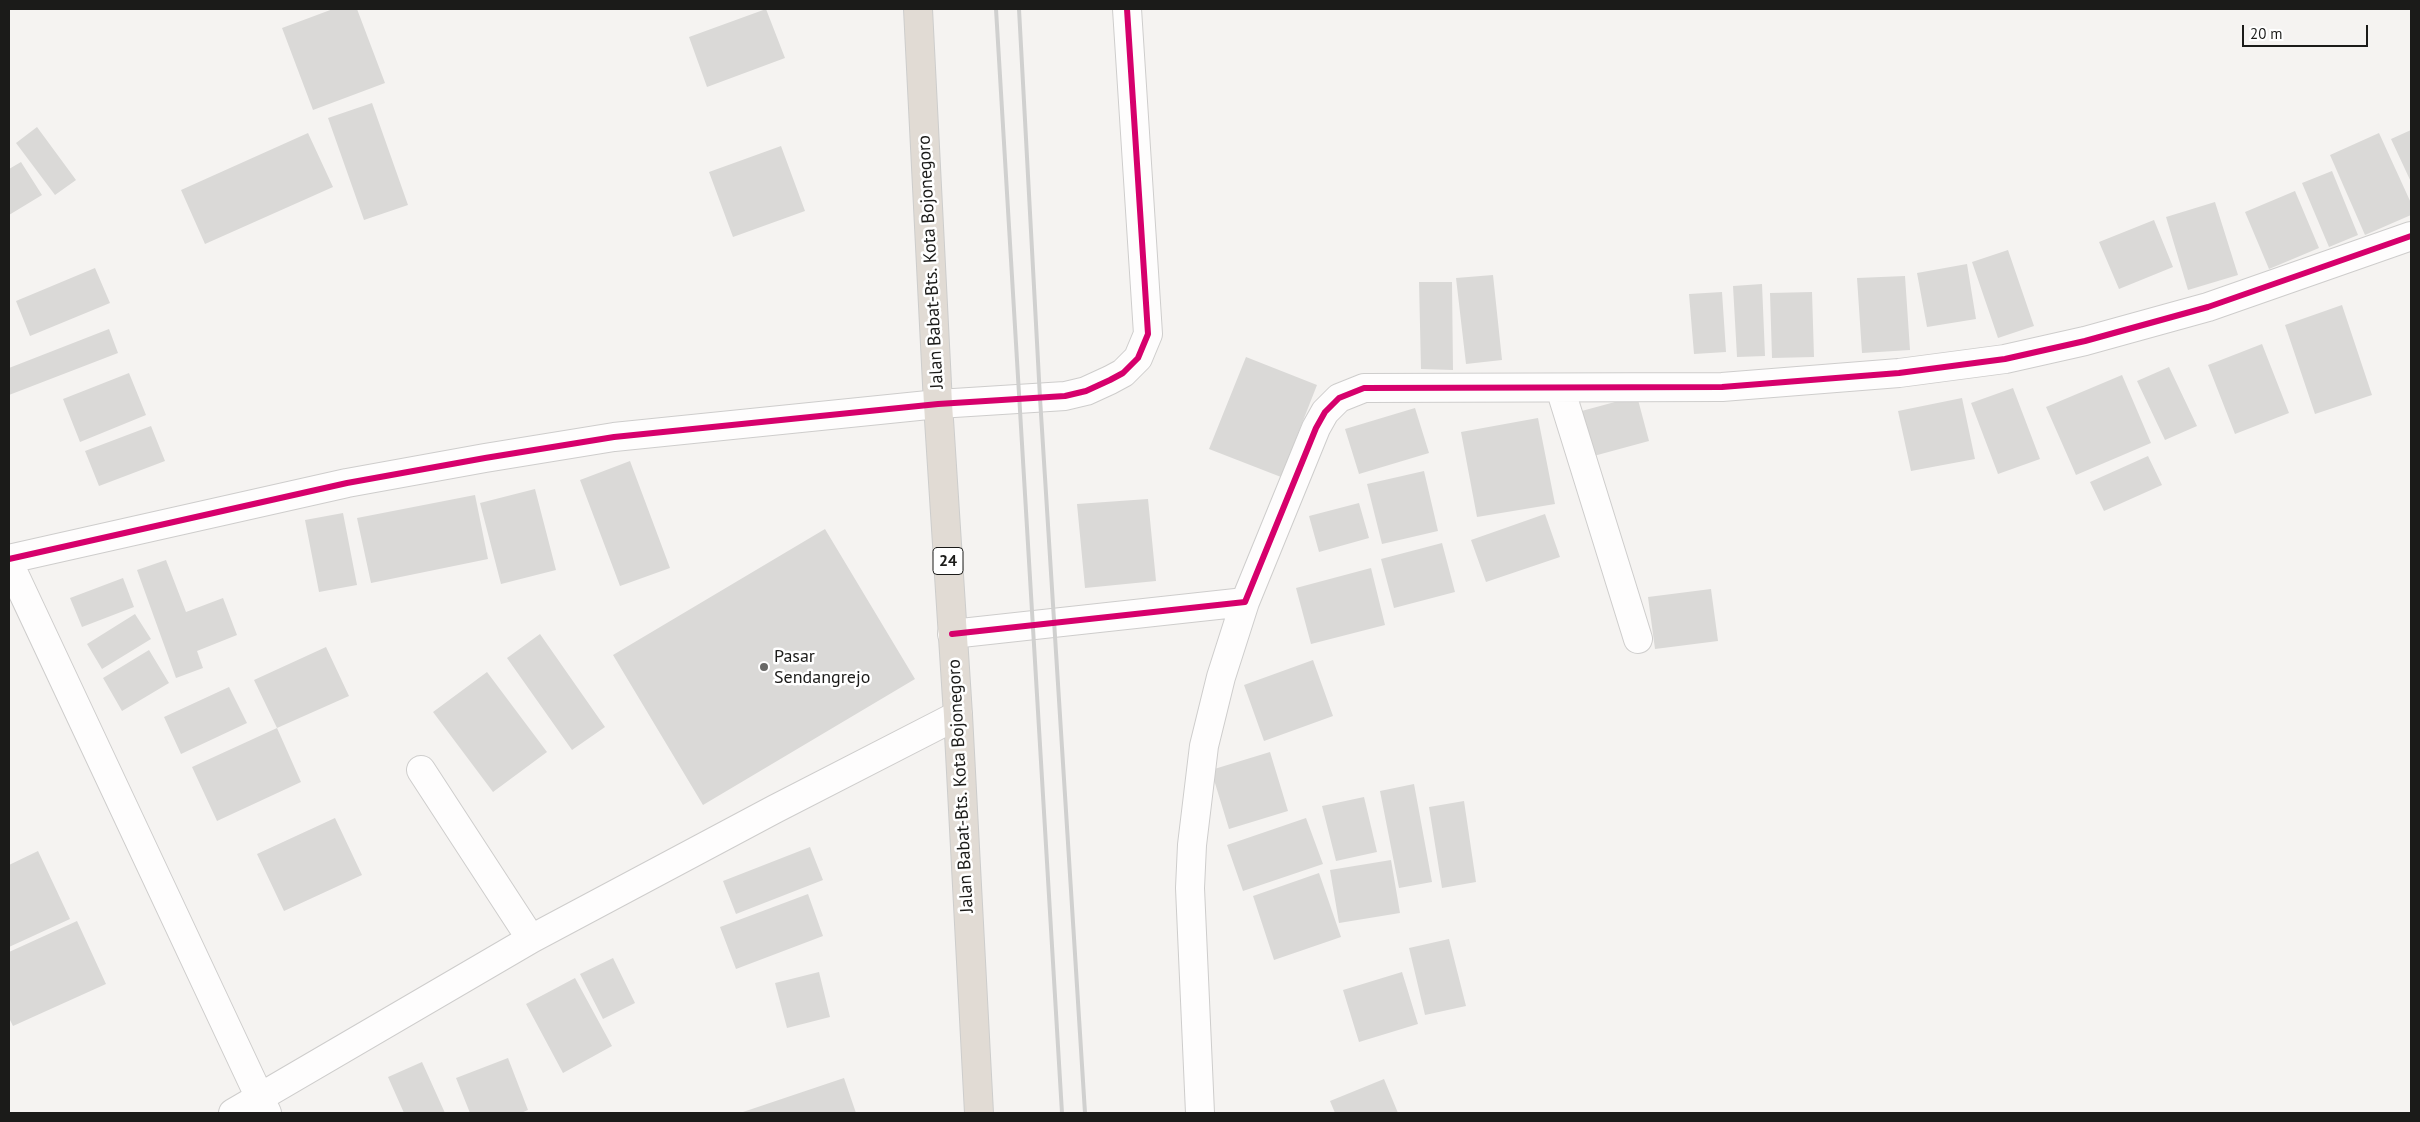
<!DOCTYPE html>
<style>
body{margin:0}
#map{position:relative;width:2420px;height:1122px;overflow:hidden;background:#f5f3f1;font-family:"PT Sans",sans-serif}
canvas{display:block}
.frame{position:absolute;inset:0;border:10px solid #1b1b19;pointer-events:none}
.scale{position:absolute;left:2242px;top:25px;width:126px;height:22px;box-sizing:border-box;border:2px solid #1b1b19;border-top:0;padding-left:6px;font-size:15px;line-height:18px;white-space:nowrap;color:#1b1b19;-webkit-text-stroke:4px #fff;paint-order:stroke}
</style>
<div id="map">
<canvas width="2420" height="1122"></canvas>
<div class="frame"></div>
<div class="scale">20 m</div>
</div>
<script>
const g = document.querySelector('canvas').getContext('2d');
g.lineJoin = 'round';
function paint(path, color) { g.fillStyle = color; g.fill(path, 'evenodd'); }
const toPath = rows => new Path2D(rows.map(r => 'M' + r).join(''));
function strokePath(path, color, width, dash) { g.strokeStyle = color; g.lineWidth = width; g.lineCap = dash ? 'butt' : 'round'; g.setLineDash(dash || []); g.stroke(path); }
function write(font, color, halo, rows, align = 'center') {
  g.font = font + ' "PT Sans",sans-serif'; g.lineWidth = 5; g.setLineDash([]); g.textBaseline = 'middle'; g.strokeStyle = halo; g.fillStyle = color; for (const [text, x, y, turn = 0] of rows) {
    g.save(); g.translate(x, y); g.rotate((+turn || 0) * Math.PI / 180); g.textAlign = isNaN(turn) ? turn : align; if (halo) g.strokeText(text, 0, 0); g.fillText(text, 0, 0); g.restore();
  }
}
const building = toPath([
 [333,9,357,9,385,83,313,110,282,28],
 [766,9,785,58,707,87,689,37],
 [372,103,408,205,364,220,328,118],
 [37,127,76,180,55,195,16,143],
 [2411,130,2411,182,2391,139],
 [308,133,333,187,205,244,181,190],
 [2379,133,2411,203,2411,215,2365,235,2330,155],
 [781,146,805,211,733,237,709,172],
 [21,162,42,195,9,215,9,169],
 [2332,171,2358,235,2329,247,2302,183],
 [2295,191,2319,248,2269,269,2245,212],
 [2215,202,2238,275,2188,290,2166,217],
 [2154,220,2173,267,2119,289,2099,242],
 [2008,250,2034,326,1998,338,1972,262],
 [1967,264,1976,319,1927,327,1917,273],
 [95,268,110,303,30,336,16,301],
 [1493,275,1502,360,1466,364,1456,278],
 [1905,276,1910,350,1862,353,1857,278],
 [1419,282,1452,282,1453,370,1421,369],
 [1762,284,1765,356,1737,357,1733,286],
 [1722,292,1726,352,1694,354,1689,294],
 [1812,292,1814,357,1772,358,1770,293],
 [2342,305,2372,395,2315,414,2285,325],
 [109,329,118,353,9,395,9,368],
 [2262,344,2289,413,2235,434,2208,365],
 [1246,357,1317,385,1281,477,1209,449],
 [2169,367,2197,426,2165,440,2137,381],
 [129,373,146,415,80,442,63,399],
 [2122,375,2151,443,2076,475,2046,407],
 [2013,388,2040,459,1998,474,1971,403],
 [1637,396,1649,441,1590,457,1578,412],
 [1962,398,1975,459,1911,471,1898,411],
 [1415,408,1429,453,1359,474,1345,429],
 [1538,418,1555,504,1477,517,1461,432],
 [151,426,165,461,99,486,85,451],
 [2148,456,2162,485,2104,511,2090,482],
 [630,461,670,568,620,586,580,480],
 [1424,471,1438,531,1382,544,1367,484],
 [535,489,556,570,501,584,480,503],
 [475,495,488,559,371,583,357,518],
 [1148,499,1156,581,1085,588,1077,504],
 [1359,503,1369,538,1319,552,1309,516],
 [343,513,357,585,319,592,305,520],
 [1545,514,1560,557,1486,582,1471,540],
 [825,529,915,679,703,805,613,655],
 [1442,543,1455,592,1394,608,1381,559],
 [166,560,186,612,223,598,237,635,197,651,203,668,176,678,137,570],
 [1371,568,1385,625,1311,644,1296,588],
 [123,578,134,607,82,627,70,598],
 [1711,589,1718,641,1655,649,1648,597],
 [135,614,151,639,102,669,87,644],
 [540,634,605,727,572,750,507,658],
 [326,647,349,696,277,728,301,782,217,821,192,767,277,728,254,680],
 [149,650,169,683,122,711,103,678],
 [1313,660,1333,716,1264,741,1244,685],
 [487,672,547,752,493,792,433,712],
 [229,687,247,723,181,754,164,717],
 [1270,752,1288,811,1229,829,1211,770],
 [1414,784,1432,882,1399,888,1380,791],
 [1364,797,1377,852,1336,861,1322,806],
 [1464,801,1476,882,1442,888,1429,807],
 [335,818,362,875,284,911,257,854],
 [1306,818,1323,864,1243,891,1227,845],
 [810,847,823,880,736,914,723,881],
 [38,851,70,919,9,947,9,865],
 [1391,860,1400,913,1339,923,1330,870],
 [1319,873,1341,937,1274,960,1253,896],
 [808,894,823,936,736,969,720,927],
 [77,921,106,984,13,1026,9,1018,9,952],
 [1449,939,1466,1006,1425,1015,1409,948],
 [613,958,635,1003,603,1019,580,974],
 [819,972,830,1017,787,1028,775,983],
 [1402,972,1418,1024,1359,1042,1343,990],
 [575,978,612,1046,563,1073,526,1004],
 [508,1058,528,1110,521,1113,470,1113,456,1078],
 [422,1062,445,1113,404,1113,388,1077],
 [844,1078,856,1113,740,1113],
 [1384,1079,1398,1113,1335,1113,1330,1101]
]);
const street = toPath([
 [1560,388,1638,639],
 [9,559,347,483,485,458,614,437,938,404,1065,396,1086,391,1110,380,1123,373,1138,358,1148,334,1127,9],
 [9,563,267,1113],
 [952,634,1245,602,1316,428,1325,412,1339,398,1364,388,1722,387,1899,373,2005,359,2085,341,2208,307,2411,236],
 [421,770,531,939],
 [233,1113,531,939,775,809,958,715],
 [1200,1113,1190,888,1192,845,1204,746,1221,677,1245,602]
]);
const highway = toPath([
 [918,9,938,404,958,715,979,1113]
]);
const rail = toPath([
 [996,9,1062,1113],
 [1019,9,1040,398,1085,1113]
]);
const cycleway = toPath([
 [9,559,347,483,485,458,614,437,938,404,1065,396,1086,391,1110,380,1123,373,1138,358,1148,334,1127,9],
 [952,634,1245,602,1316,428,1325,412,1339,398,1364,388,1722,387,1899,373,2005,359,2085,341,2208,307,2411,236]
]);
const markers = [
 [764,667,5,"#676765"]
];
const shields = [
 [948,561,30]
];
const shieldNames = [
 ["24",948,561]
];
const streetNames = [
 ["Jalan Babat-Bts. Kota Bojonegoro",931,262,-93],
 ["Jalan Babat-Bts. Kota Bojonegoro",961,786,-93]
];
const poiNames = [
 ["Pasar",774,657],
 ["Sendangrejo",774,678]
];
paint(building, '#dad9d7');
strokePath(street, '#cecdcc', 30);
strokePath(highway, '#cdcdcc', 30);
strokePath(street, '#fefdfd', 28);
strokePath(highway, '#e1dbd4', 28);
strokePath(rail, '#d0d0cf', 4);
strokePath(cycleway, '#d6006c', 6);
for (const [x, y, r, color] of markers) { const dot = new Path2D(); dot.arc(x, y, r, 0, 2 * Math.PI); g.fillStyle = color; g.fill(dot); strokePath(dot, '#fff', 2); }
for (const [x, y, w] of shields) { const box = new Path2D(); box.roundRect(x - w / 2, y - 13.5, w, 27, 4); g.fillStyle = '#fff'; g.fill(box); strokePath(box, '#1b1b19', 1); }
write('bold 16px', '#1b1b19', null, shieldNames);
write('18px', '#1b1b19', '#fff', streetNames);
write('18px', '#1b1b19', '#fff', poiNames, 'left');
</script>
